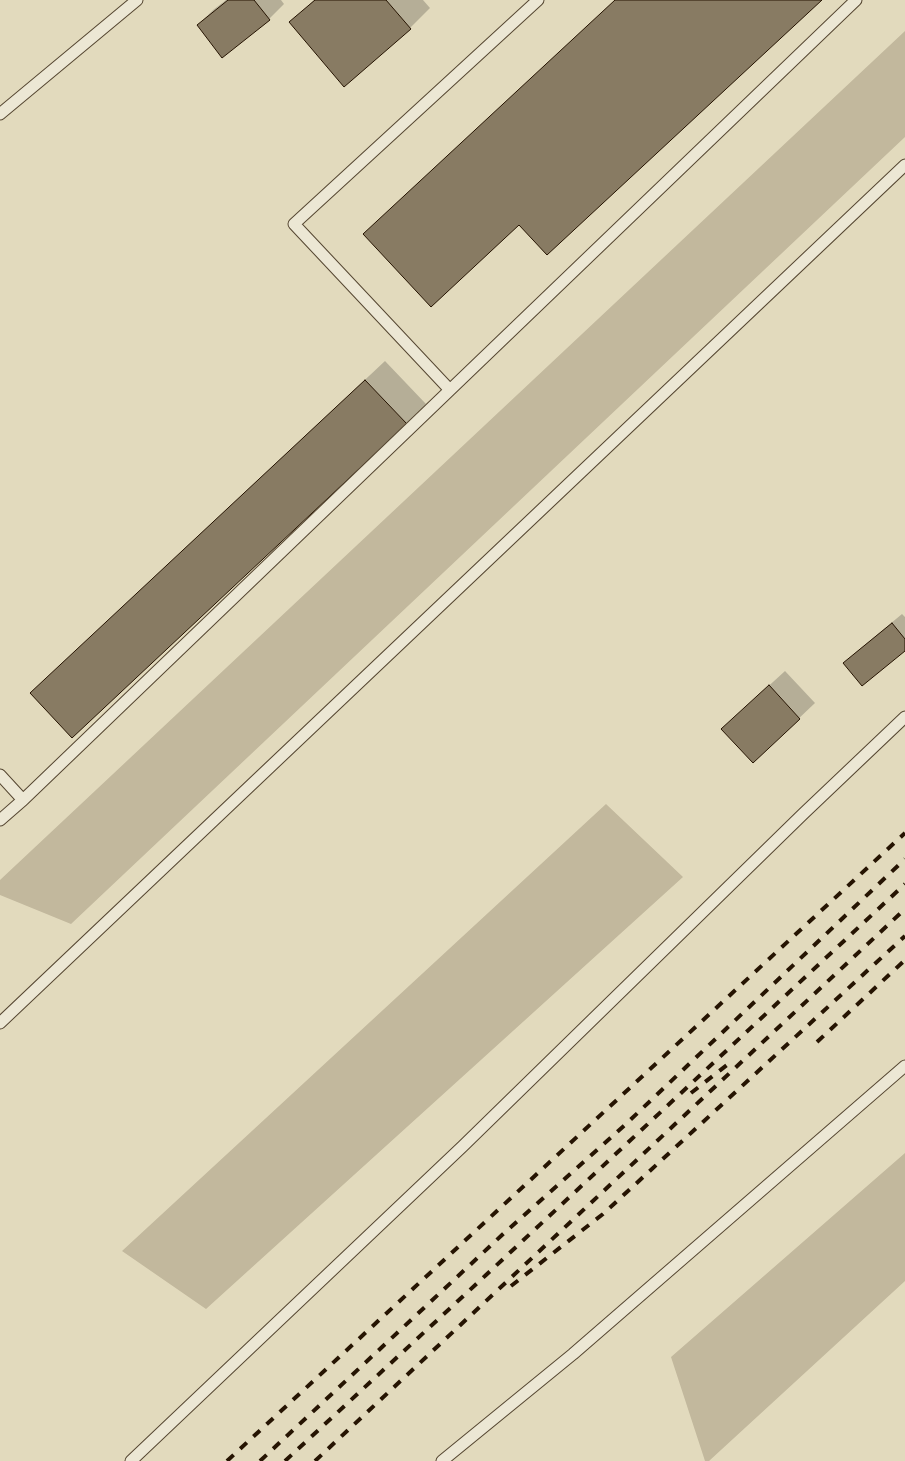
<!DOCTYPE html>
<style>
body{margin:0}
canvas{display:block;background:#e2dabd}
</style>
<canvas width="905" height="1461"></canvas>
<script>
const g = document.querySelector('canvas').getContext('2d');
g.lineJoin = 'round';
function paint(path, color) { g.fillStyle = color; g.fill(path, 'evenodd'); }
const toPath = rows => new Path2D(rows.map(r => 'M' + r).join(''));
function strokePath(path, color, width, dash) { g.strokeStyle = color; g.lineWidth = width; g.lineCap = dash ? 'butt' : 'round'; g.setLineDash(dash || []); g.stroke(path); }
const green = toPath([
 [905,31,905,137,71,924,0,895,0,880],
 [606,804,683,877,206,1309,122,1251],
 [905,1153,905,1281,709,1461,705,1461,671,1357]
]);
const shadow = toPath([
 [226,0,281,0,284,4,269,19,198,25,213,10],
 [314,0,423,0,430,8,410,28,345,85,291,22],
 [385,361,426,404,406,424,52,673],
 [902,614,905,617,905,649,845,663,855,653],
 [785,671,815,703,753,762,738,714]
]);
const building = toPath([
 [228,0,254,0,270,20,222,58,197,25,228,0],
 [315,0,386,0,411,29,344,87,289,22,315,0],
 [615,0,822,0,547,255,519,225,431,307,363,234,615,0],
 [365,380,407,424,72,738,30,693,365,380],
 [892,623,905,639,905,651,862,686,843,663,892,623],
 [769,685,800,719,753,763,721,729,769,685]
]);
const service = toPath([
 [0,114,137,0],
 [450,390,294,224,538,0],
 [0,775,23,800,0,820],
 [23,800,856,0],
 [0,1023,905,165],
 [131,1461,463,1146,803,814,905,717],
 [442,1461,573,1354,905,1066]
]);
const rail = toPath([
 [817,1042,905,960],
 [691,1093,732,1061],
 [511,1286,603,1214,905,936],
 [227,1461,905,833],
 [260,1461,502,1235,627,1123,905,859],
 [285,1461,486,1275,905,884],
 [315,1461,905,909]
]);
paint(green, '#c2b89d');
paint(shadow, '#0003');
paint(building, '#887b63');
strokePath(building, '#261402', 1);
strokePath(service, '#554631', 13);
strokePath(service, '#ece7d4', 11);
strokePath(rail, '#261402', 4, [9, 9]);
</script>
